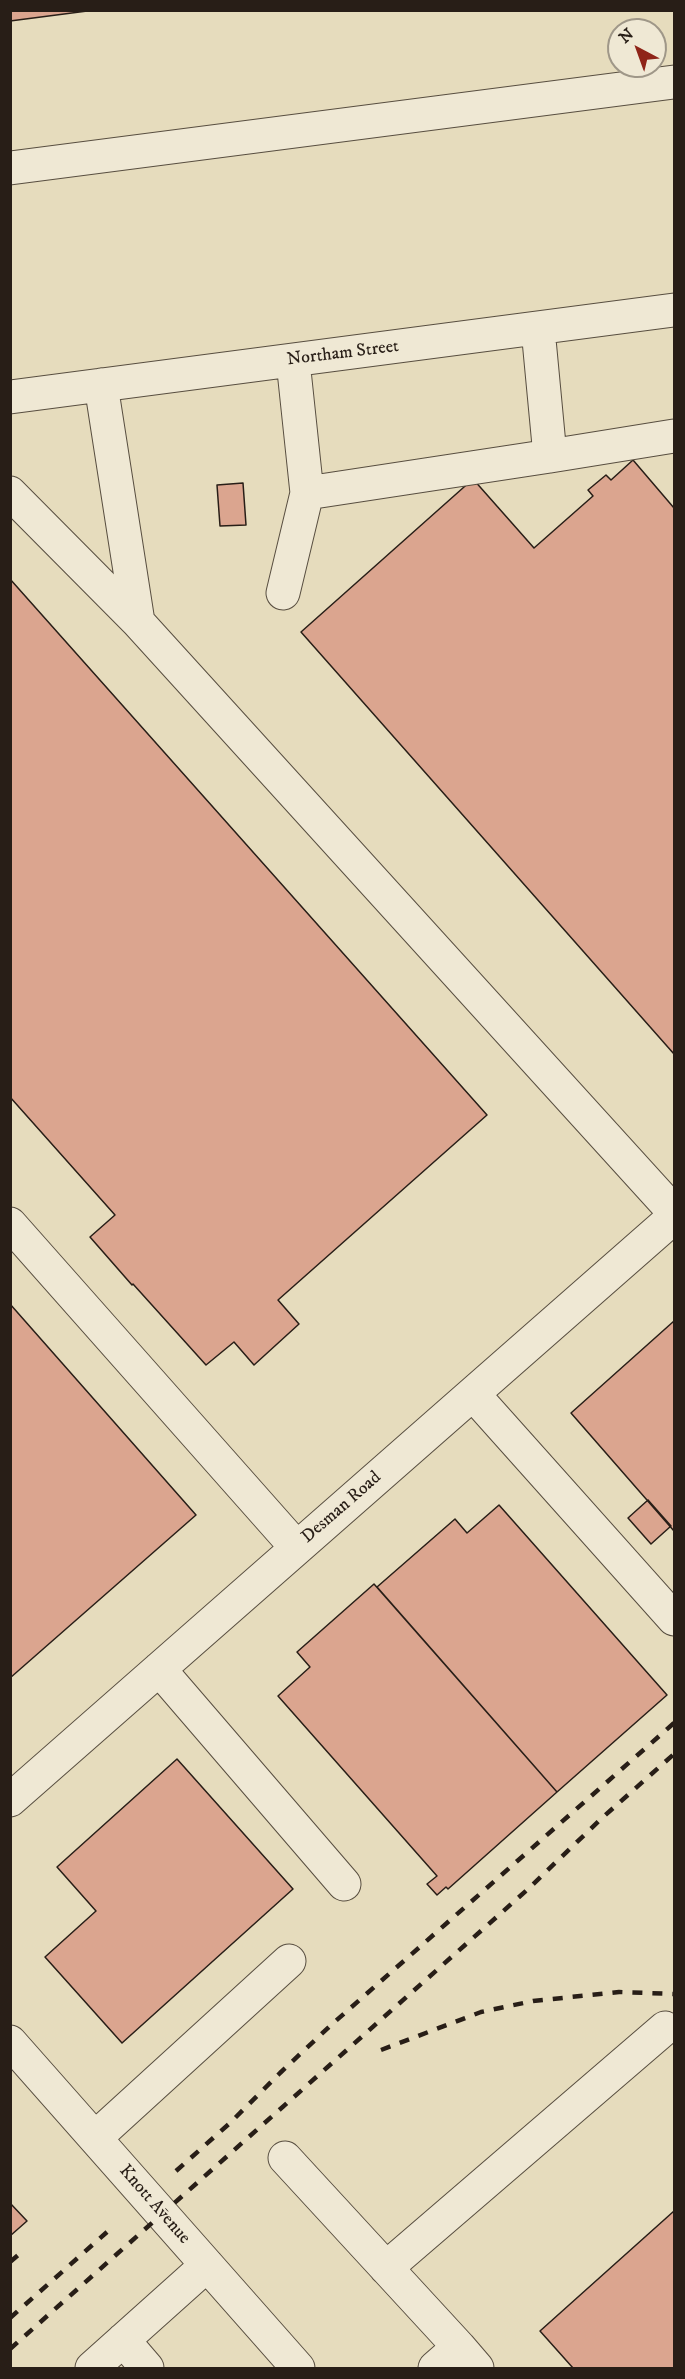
<!DOCTYPE html>
<style>
body{margin:0}
#map{position:relative;width:685px;height:2379px;overflow:hidden;background:#e6dcbd;font-family:"IM FELL DW Pica",serif}
canvas{display:block}
.frame{position:absolute;inset:0;border:12px solid #281e17;pointer-events:none}
.north{position:absolute;left:607px;top:18px;width:60px;height:60px;box-sizing:border-box;background:#efe8d4;border:2px solid #9f9788;border-radius:50%;rotate:319deg;font-size:16px;font-weight:700;line-height:24px;text-align:center;color:#281e17}
.north::after{content:'';display:block;margin:auto;width:21px;height:27px;background:#8f2418;clip-path:polygon(50% 0,100% 100%,50% 72%,0 100%)}
</style>
<div id="map">
<canvas width="685" height="2379"></canvas>
<div class="frame"></div>
<div class="north">N</div>
</div>
<script>
const g = document.querySelector('canvas').getContext('2d');
g.lineJoin = 'round';
function paint(path, color) { g.fillStyle = color; g.fill(path, 'evenodd'); }
const toPath = rows => new Path2D(rows.map(r => 'M' + r).join(''));
function strokePath(path, color, width, dash) { g.strokeStyle = color; g.lineWidth = width; g.lineCap = dash ? 'butt' : 'round'; g.setLineDash(dash || []); g.stroke(path); }
function write(font, color, halo, rows, align = 'center') {
  g.font = font + ' "IM FELL DW Pica",serif'; g.lineWidth = 4.5; g.setLineDash([]); g.textBaseline = 'middle'; g.strokeStyle = halo; g.fillStyle = color; for (const [text, x, y, turn = 0] of rows) {
    g.save(); g.translate(x, y); g.rotate((+turn || 0) * Math.PI / 180); g.textAlign = isNaN(turn) ? turn : align; if (halo) g.strokeText(text, 0, 0); g.fillText(text, 0, 0); g.restore();
  }
}
const building = toPath([
 [10,10,95,10,10,21,10,10],
 [633,460,674,508,674,1054,301,632,473,479,534,548,593,496,588,490,606,475,611,480,633,460],
 [243,483,246,525,220,526,217,485,243,483],
 [10,579,487,1115,278,1300,299,1324,254,1365,234,1342,206,1365,133,1284,132,1285,90,1237,115,1215,10,1097,10,579],
 [10,1304,196,1515,10,1678,10,1304],
 [674,1321,674,1531,571,1413,674,1321],
 [648,1500,671,1526,651,1544,628,1518,648,1500],
 [499,1505,667,1695,557,1792,377,1587,455,1519,467,1533,499,1505],
 [374,1584,557,1792,448,1889,446,1887,437,1895,427,1884,437,1876,278,1696,310,1667,297,1652,374,1584],
 [177,1759,293,1889,122,2043,45,1957,96,1911,57,1867,177,1759],
 [10,2203,27,2221,10,2236,10,2203],
 [674,2211,674,2368,573,2368,540,2331,674,2211]
]);
const minor = toPath([
 [10,168,674,82],
 [101,385,138,622,674,1212],
 [10,397,674,310],
 [550,456,674,436],
 [10,493,138,622],
 [307,493,550,456,538,329],
 [283,593,307,493,293,361],
 [10,1224,297,1548],
 [473,1394,674,1619],
 [159,1669,344,1884],
 [10,1800,674,1217],
 [10,2042,298,2368],
 [95,2138,289,1961],
 [285,2158,459,2347],
 [386,2268,665,2028],
 [123,2340,147,2368],
 [92,2368,207,2265],
 [435,2368,459,2347,477,2368]
]);
const rail = toPath([
 [381,2050,481,2012,533,2001,619,1992,674,1994],
 [176,2171,230,2123,280,2073,330,2026,674,1723],
 [10,2262,23,2251],
 [10,2318,107,2232],
 [10,2349,527,1890,602,1818,674,1754]
]);
const streetNames = [
 ["Northam Street",343,354,-7],
 ["Desman Road",342,1508,-41],
 ["Knott Avenue",154,2205,49]
];
paint(building, '#dba58f');
strokePath(building, '#281e17', 1.5);
strokePath(minor, '#584e40', 35);
strokePath(minor, '#efe8d4', 33);
strokePath(rail, '#281e17', 4.5, [10, 10]);
write('18px', '#281e17', '#efe8d4', streetNames);
</script>
